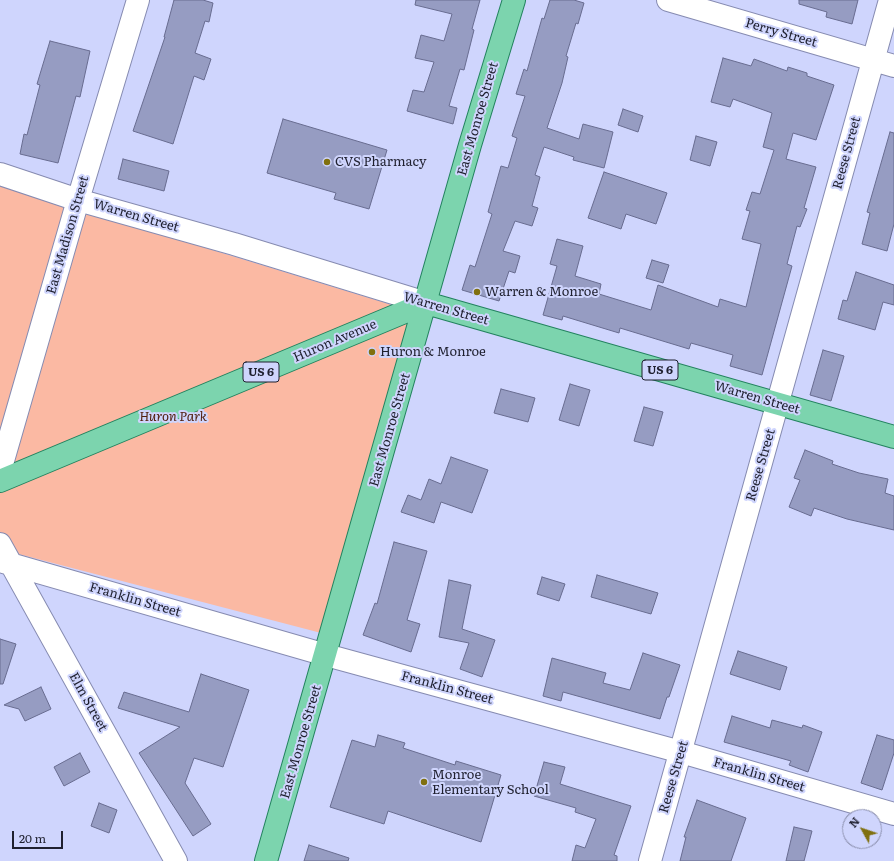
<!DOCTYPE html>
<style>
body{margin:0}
#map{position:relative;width:894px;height:861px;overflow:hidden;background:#cfd5fd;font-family:Literata,serif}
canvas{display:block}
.north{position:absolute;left:842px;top:809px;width:40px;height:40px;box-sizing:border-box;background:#cfd5fd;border:1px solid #898dab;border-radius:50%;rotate:310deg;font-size:11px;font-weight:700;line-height:16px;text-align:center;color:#1f202f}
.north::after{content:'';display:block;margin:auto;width:14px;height:18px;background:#80700f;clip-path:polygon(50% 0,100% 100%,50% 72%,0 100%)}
.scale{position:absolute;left:12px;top:831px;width:51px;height:18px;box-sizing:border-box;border:2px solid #1f202f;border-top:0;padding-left:5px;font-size:12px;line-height:14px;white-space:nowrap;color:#1f202f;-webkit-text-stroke:3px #cfd5fd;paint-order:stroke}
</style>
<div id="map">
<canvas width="894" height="861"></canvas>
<div class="north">N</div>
<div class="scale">20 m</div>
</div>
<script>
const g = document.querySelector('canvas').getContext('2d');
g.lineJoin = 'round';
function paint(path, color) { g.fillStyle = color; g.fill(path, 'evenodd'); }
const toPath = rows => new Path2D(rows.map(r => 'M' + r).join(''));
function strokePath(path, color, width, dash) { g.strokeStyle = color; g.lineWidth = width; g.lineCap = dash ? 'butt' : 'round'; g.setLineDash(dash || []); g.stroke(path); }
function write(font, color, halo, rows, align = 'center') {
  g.font = font + ' Literata,serif'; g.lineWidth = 4; g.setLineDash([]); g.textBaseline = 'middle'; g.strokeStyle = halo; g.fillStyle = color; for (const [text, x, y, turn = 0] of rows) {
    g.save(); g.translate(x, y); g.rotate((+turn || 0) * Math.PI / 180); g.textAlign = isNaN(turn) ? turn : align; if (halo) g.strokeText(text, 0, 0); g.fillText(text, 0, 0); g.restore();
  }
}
const green = toPath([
 [0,185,412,311,325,634,3,550,0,544]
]);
const building = toPath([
 [174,0,203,0,213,3,209,22,205,21,195,53,211,59,204,80,194,76,173,144,133,131,165,37,164,37,174,0],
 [416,0,480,0,472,29,474,30,464,70,460,69,449,106,457,108,453,124,407,111,413,90,424,92,434,62,415,58,421,35,444,41,452,14,415,5,416,0],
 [550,0,574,0,584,3,578,24,576,23,566,56,568,57,562,83,547,128,579,139,583,124,613,132,604,168,573,160,574,157,544,147,535,175,540,177,532,206,538,208,532,226,515,221,503,251,520,256,515,273,509,271,499,301,462,290,470,265,475,267,492,214,488,212,501,166,508,168,517,138,512,136,525,96,516,94,524,69,527,71,542,18,544,19,550,0],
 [799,0,858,0,852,24,826,17,827,12,799,4,799,0],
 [50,41,90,51,80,97,76,96,58,163,20,154,24,134,27,135,40,85,37,84,50,41],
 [723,58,751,66,754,59,787,71,788,67,807,73,807,76,834,85,816,140,793,133,786,159,816,167,804,208,807,209,800,227,797,226,787,264,792,266,762,375,730,366,733,355,691,343,689,349,620,328,619,333,563,316,562,320,543,315,557,266,550,264,557,239,583,246,575,276,601,284,599,294,651,310,658,285,718,307,720,299,746,307,761,244,742,239,750,211,746,210,752,192,760,194,774,150,763,147,772,113,733,99,730,107,711,102,723,58],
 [623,109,643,116,638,132,618,125,623,109],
 [283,119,387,150,369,209,334,199,336,193,267,173,283,119],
 [890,132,894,133,894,224,887,251,862,244,870,213,867,212,890,132],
 [696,136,717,142,710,166,690,160,696,136],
 [123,159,169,171,164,191,118,179,123,159],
 [604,172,667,193,656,224,626,214,621,229,588,218,604,172],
 [652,260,669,265,663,283,646,278,652,260],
 [856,272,894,285,894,305,883,302,875,330,838,319,843,300,847,301,856,272],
 [823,350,844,356,831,401,810,395,823,350],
 [570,384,590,390,579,426,559,420,570,384],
 [501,389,535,398,528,422,494,413,501,389],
 [644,407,663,412,653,446,634,441,644,407],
 [805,450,833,461,832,464,859,473,888,479,885,493,894,496,894,530,847,519,814,508,811,516,789,507,800,480,794,478,805,450],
 [451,457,488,470,472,513,441,502,434,523,401,512,408,495,421,500,429,479,441,484,451,457],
 [394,542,427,551,407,620,420,624,411,652,363,635,375,603,377,604,394,542],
 [597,575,658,593,651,614,591,597,597,575],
 [542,577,565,584,559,601,537,594,542,577],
 [449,580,471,585,462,629,495,640,482,677,460,669,469,643,439,637,449,580],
 [0,639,16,644,3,684,0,684,0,639],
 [738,651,787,667,780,690,730,674,738,651],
 [643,653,680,665,669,697,667,697,660,719,563,692,561,701,543,696,552,658,606,673,603,683,630,690,643,653],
 [201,674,249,690,223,767,194,758,185,783,211,824,193,836,139,753,180,727,118,708,124,692,189,712,201,674],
 [41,687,51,709,25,721,19,709,4,705,41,687],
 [732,716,770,728,772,720,802,728,803,725,822,732,808,772,789,765,791,761,724,742,732,716],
 [378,735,405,743,403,748,455,765,456,761,501,775,481,842,388,811,384,824,330,807,352,740,375,747,378,735],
 [877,735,894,740,894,753,882,790,861,783,877,735],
 [80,753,90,772,64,786,54,767,80,753],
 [544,762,565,767,560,784,631,806,614,855,617,856,617,861,572,861,576,845,585,848,596,819,575,812,576,808,534,796,544,762],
 [697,800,746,818,731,861,680,861,686,837,684,837,697,800],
 [99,803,117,810,109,833,91,826,99,803],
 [794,827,812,831,804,861,786,861,794,827],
 [309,845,349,858,348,861,304,861,309,845]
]);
const minor = toPath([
 [668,0,894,66],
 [0,174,78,200,234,244,426,303],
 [0,471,78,200,138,0],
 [0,544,176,861],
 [0,561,326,655,681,752,894,814],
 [650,861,890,0]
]);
const major = toPath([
 [426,303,894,437],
 [0,481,426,303],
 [266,861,470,145,514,0]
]);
const markers = [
 [327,162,4,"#80700f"],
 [477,292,4,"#80700f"],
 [372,352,4,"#80700f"],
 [424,782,4,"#80700f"]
];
const shields = [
 [660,370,36],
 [261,372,36]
];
const shieldNames = [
 ["US 6",660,370],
 ["US 6",261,372]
];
const streetNames = [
 ["Perry Street",781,33,16],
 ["East Monroe Street",478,119,-74],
 ["Reese Street",847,153,-75],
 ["Warren Street",136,216,16],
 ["East Madison Street",68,235,-74],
 ["Warren Street",446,309,16],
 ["Huron Avenue",335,341,-23],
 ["Warren Street",757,398,16],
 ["East Monroe Street",390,430,-74],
 ["Reese Street",761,465,-74],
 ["Franklin Street",135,600,16],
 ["Franklin Street",447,688,15],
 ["Elm Street",88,702,61],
 ["East Monroe Street",301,742,-74],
 ["Franklin Street",759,775,16],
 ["Reese Street",674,777,-74]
];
const poiNames = [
 ["CVS Pharmacy",335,162],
 ["Warren & Monroe",485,292],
 ["Huron & Monroe",380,352],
 ["Monroe",432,775],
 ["Elementary School",432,790]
];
const parkNames = [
 ["Huron Park",173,417]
];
paint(green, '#fbb9a3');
paint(building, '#969cc2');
strokePath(building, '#686c90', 1);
strokePath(minor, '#868bb1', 24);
strokePath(major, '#22825e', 24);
strokePath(minor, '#fff', 22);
strokePath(major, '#7cd4ae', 22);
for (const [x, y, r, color] of markers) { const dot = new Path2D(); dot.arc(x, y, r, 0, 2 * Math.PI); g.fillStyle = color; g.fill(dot); strokePath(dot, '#cfd5fd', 1.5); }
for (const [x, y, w] of shields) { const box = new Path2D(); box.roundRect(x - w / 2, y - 10, w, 20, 3); g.fillStyle = '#cfd5fd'; g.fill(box); strokePath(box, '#1f202f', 1); }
write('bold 12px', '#1f202f', null, shieldNames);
write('13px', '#1f202f', '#cfd5fd', streetNames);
write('13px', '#1f202f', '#cfd5fd', poiNames, 'left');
write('italic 13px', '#522010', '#cfd5fd', parkNames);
</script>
